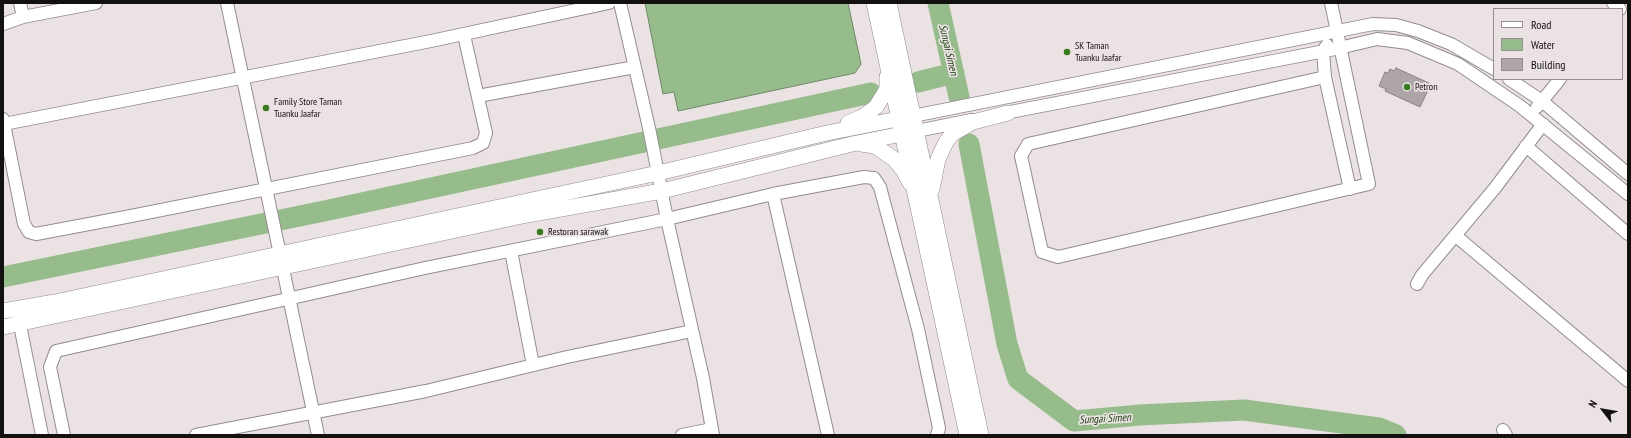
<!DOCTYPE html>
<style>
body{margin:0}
#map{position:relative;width:1631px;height:438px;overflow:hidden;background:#ebe2e4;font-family:"PT Sans Narrow",sans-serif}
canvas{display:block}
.frame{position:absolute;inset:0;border:4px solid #131010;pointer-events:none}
.legend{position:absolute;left:1493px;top:8px;width:130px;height:72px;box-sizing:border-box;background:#ebe2e4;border:1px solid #958e8f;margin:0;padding:5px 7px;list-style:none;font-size:12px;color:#131010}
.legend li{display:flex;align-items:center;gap:8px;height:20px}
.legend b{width:20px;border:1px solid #958e8f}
.north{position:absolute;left:1583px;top:390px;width:40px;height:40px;-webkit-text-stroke:3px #ebe2e4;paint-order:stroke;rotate:301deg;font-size:11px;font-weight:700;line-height:16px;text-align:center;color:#131010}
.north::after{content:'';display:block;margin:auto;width:14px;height:18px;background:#131010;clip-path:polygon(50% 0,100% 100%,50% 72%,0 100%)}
</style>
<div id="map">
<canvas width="1631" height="438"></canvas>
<div class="frame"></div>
<ul class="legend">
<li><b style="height:5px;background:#fff"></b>Road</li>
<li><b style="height:11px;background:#96bc8c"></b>Water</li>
<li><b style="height:11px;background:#aea5a8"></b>Building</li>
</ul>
<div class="north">N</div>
</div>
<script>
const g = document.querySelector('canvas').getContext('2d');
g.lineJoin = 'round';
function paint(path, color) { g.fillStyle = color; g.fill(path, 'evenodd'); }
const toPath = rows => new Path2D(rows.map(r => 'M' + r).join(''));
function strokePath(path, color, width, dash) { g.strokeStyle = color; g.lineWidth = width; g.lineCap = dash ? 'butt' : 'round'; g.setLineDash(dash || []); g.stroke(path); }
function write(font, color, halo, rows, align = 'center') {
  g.font = font + ' "PT Sans Narrow",sans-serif'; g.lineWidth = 3.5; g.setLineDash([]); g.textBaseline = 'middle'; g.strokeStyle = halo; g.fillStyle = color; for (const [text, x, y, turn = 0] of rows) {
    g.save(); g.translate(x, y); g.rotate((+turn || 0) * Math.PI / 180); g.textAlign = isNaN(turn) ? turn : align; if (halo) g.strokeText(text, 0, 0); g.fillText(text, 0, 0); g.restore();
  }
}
const water = toPath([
 [645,3,848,3,861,64,855,73,678,111,674,92,663,94,645,3]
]);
const river = toPath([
 [938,3,959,97],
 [918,82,954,73],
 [969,144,1007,344,1018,379,1074,421,1140,415,1244,410,1379,428,1396,435],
 [3,277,329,210,871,93]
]);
const building = toPath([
 [1396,68,1431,84,1420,107,1385,91,1386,89,1379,86,1385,72,1388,73,1390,69,1394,71,1396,68]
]);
const minor = toPath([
 [20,3,23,17],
 [227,3,318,435],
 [620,3,649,128,667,219,703,378,713,435],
 [1613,3,1620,9],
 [3,24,23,17,96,3],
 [1327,45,1323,51,1325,77,1350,189],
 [1325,77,1028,144,1021,156,1042,252,1058,257,1369,184,1331,3],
 [1509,79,1542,101,1628,174],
 [478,96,635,67],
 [1537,107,1560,79],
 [1000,114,1335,49,1377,39,1408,43,1458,64,1520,106,1628,194],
 [913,116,1373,24,1396,25,1418,31,1451,44,1494,69],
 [3,119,24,224,29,232,36,234,126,217,473,148,483,143,486,133,464,35],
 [4,124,431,41,609,3],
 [917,131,971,120],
 [1526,146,1628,234],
 [773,194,828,435],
 [1456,236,1628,381],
 [511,251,533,365],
 [1417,284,1422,275,1495,188,1543,124],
 [18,315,42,435],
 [1503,430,1506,435],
 [64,435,50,367,56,351,425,268,667,219,773,194,864,177,874,178,880,187,918,329,939,428,937,435],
 [196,435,426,391,567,357,692,331],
 [682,435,712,429]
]);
const tertiary = toPath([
 [874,3,967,435],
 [889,3,981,435],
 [848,123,862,117,876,107,887,89,887,77],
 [861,144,875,146,894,159,903,170,910,183],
 [932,189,938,159,946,142,952,134,973,122,1008,113],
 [3,311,55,302,658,173,827,133,913,116],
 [3,327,527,215,662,191,852,144,917,131]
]);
const markers = [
 [1067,52,4,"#387c1f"],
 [1407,87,4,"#387c1f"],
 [266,108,4,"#387c1f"],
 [540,232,4,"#387c1f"]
];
const poiNames = [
 ["SK Taman",1075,46],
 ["Tuanku Jaafar",1075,58],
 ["Petron",1415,87],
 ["Family Store Taman",274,102],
 ["Tuanku Jaafar",274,114],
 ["Restoran sarawak",548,232]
];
const waterNames = [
 ["Sungai Simen",948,50,77],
 ["Sungai Simen",1105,419,-3]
];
paint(water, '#96bc8c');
strokePath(water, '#6f8867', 1);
strokePath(river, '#96bc8c', 21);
paint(building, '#aea5a8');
strokePath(building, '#8a8284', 1);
strokePath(minor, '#948c8e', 14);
strokePath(tertiary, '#948c8e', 16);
strokePath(minor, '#fff', 12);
strokePath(tertiary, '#fff', 15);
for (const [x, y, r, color] of markers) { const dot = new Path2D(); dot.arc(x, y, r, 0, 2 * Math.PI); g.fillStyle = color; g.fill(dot); strokePath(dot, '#ebe2e4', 1.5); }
write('10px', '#131010', '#ebe2e4', poiNames, 'left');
write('italic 11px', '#1b400f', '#ebe2e4', waterNames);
</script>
